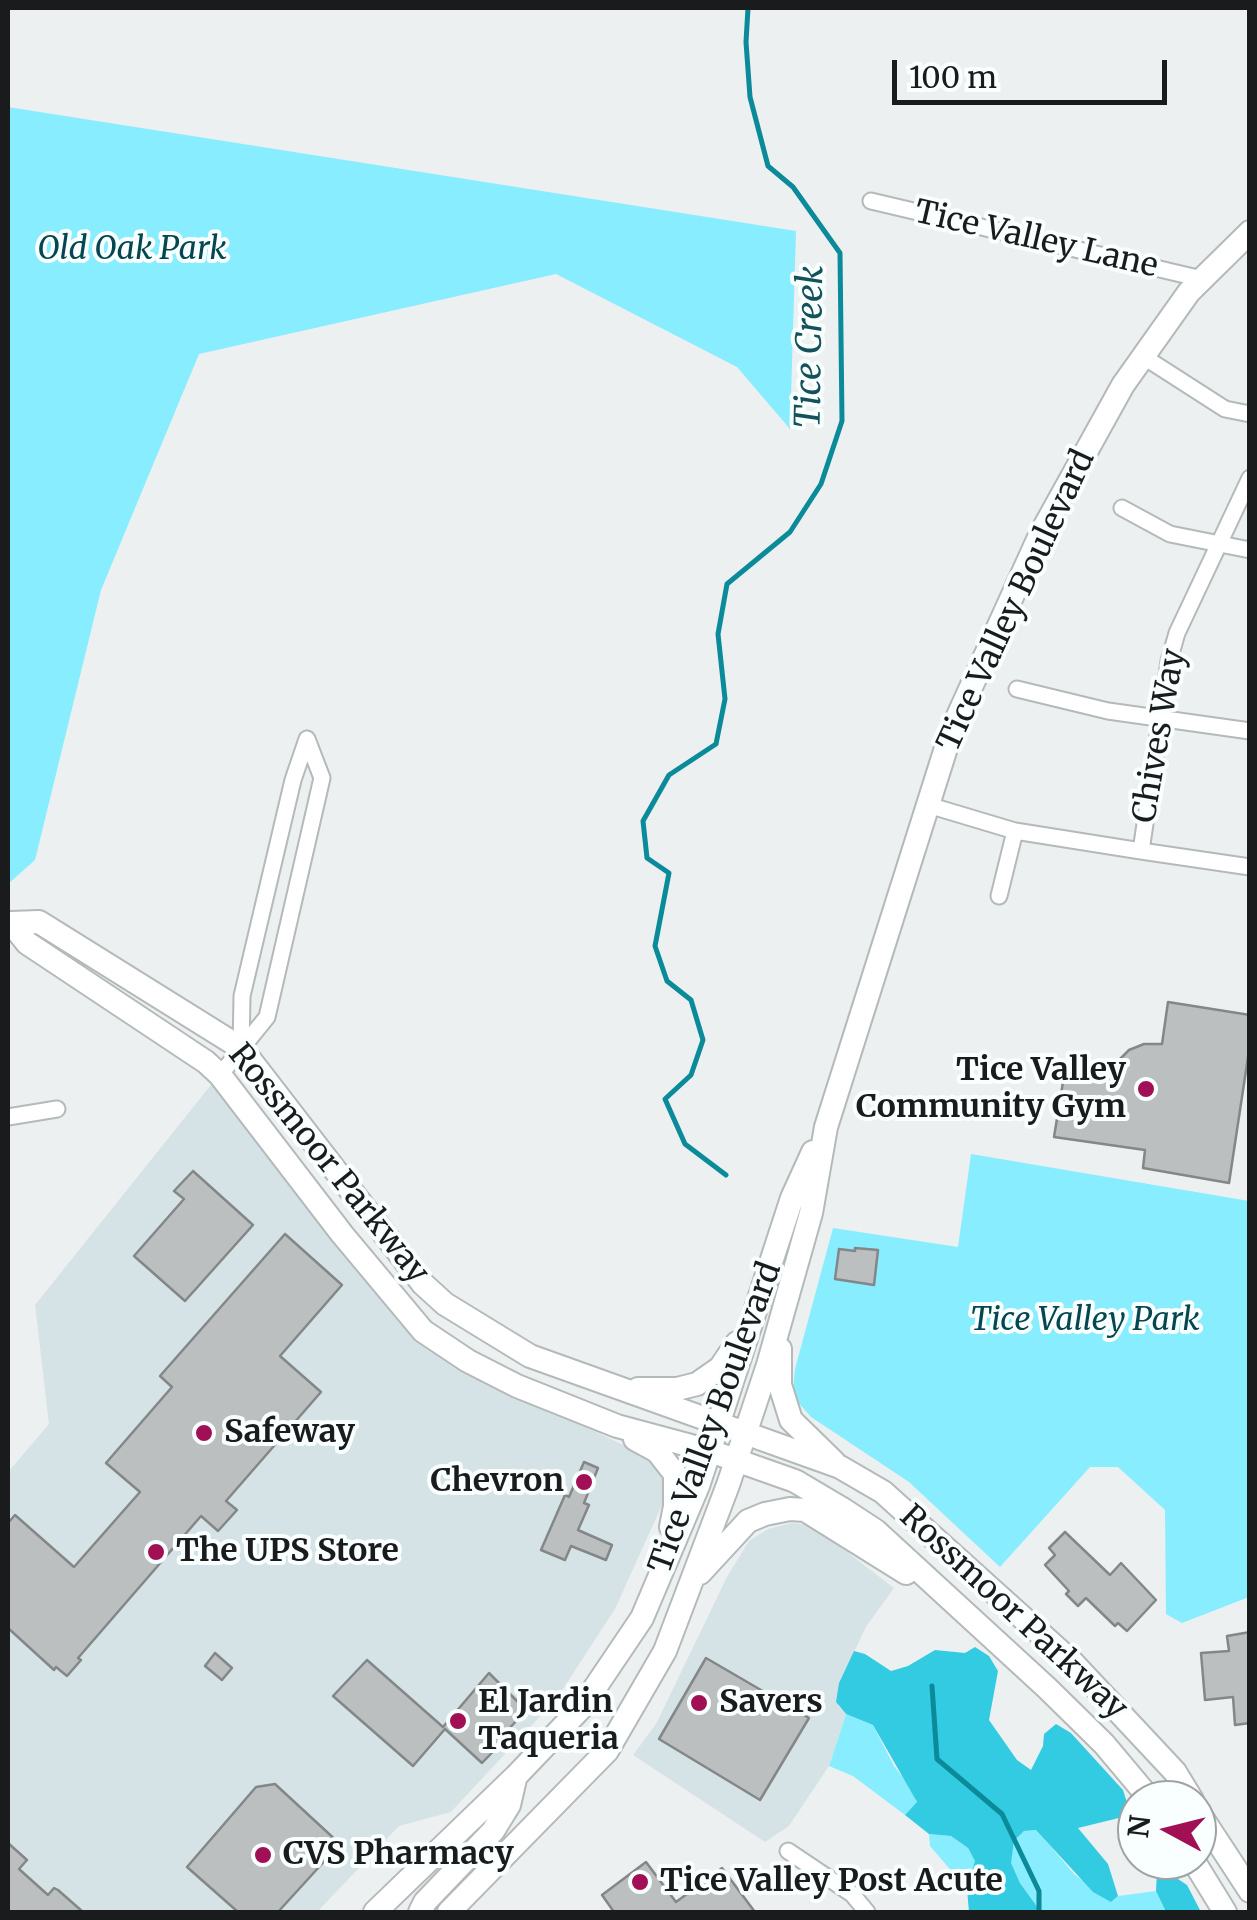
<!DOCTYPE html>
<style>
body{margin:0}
#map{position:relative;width:1257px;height:1920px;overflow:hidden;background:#ecf0f1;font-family:Merriweather,serif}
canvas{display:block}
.frame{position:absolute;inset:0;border:10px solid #1a1b1c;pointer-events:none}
.north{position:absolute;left:1117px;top:1780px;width:100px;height:100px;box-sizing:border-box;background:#f9feff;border:2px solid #a0a3a4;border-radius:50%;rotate:277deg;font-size:28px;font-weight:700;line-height:40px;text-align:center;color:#1a1b1c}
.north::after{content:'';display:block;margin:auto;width:35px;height:45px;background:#a10f54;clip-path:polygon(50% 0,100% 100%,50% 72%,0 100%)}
.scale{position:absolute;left:892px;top:60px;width:275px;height:45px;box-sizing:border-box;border:5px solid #1a1b1c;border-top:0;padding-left:12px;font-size:30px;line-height:35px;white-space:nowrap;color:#1a1b1c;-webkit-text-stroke:8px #f9feff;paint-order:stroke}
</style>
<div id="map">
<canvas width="1257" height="1920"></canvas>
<div class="frame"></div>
<div class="north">N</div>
<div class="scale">100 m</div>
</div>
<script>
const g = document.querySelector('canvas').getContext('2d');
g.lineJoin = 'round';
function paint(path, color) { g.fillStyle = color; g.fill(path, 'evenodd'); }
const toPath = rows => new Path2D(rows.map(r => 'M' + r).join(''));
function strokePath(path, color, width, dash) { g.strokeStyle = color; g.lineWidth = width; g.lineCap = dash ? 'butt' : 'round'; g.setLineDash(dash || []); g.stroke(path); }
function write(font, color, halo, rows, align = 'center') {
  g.font = font + ' Merriweather,serif'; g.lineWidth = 8; g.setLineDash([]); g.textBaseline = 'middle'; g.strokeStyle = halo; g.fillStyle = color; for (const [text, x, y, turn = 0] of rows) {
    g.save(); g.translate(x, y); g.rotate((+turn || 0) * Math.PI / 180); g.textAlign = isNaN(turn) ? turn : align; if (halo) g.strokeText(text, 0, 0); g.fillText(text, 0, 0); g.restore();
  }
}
const built = toPath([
 [226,1066,416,1331,552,1411,659,1462,667,1494,615,1609,557,1698,451,1812,399,1826,317,1912,8,1912,8,1472,49,1424,35,1305],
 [792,1523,812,1525,894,1588,866,1627,839,1683,838,1706,846,1714,829,1766,789,1826,765,1842,633,1755,656,1724,727,1577,749,1541,768,1529]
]);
const green = toPath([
 [8,107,796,231,790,429,737,367,556,274,199,354,101,590,35,860,8,884],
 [971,1154,1249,1201,1249,1597,1182,1623,1166,1614,1165,1510,1118,1467,1090,1467,1000,1567,909,1482,811,1417,795,1399,793,1388,795,1369,833,1228,958,1247],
 [846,1714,873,1725,894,1766,909,1785,917,1803,905,1815,853,1776,829,1766],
 [1037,1830,1074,1874,1111,1902,1118,1896,1156,1891,1166,1912,1041,1912,1020,1883,1010,1863,1014,1842,1024,1831],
 [929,1834,951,1836,968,1848,975,1860,975,1870,967,1889,930,1846]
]);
const forest = toPath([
 [975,1647,989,1656,998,1671,989,1720,1017,1760,1031,1770,1043,1746,1044,1734,1056,1724,1071,1733,1123,1790,1131,1815,1078,1828,1108,1864,1118,1896,1111,1902,1093,1892,1036,1830,1024,1831,1014,1841,1011,1863,1020,1883,1041,1912,969,1912,967,1889,975,1861,968,1848,951,1836,929,1834,905,1815,917,1802,873,1725,846,1714,836,1702,839,1683,854,1651,865,1654,891,1671,908,1666,935,1650,965,1653],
 [1166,1871,1187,1885,1201,1912,1166,1912,1156,1891,1157,1872]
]);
const stream = toPath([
 [726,1175,685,1144,665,1099,691,1075,703,1040,691,1000,667,981,655,946,669,873,647,858,643,821,669,775,716,744,725,699,718,634,727,584,790,532,821,484,842,421,840,253,793,187,768,166,750,97,746,42,748,8],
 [932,1686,937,1759,1002,1814,1039,1891,1039,1912]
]);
const building = toPath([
 [1168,1002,1250,1015,1250,1044,1229,1183,1143,1168,1145,1150,1054,1137,1063,1082,1110,1077,1118,1061,1129,1050,1144,1044,1162,1044,1168,1002],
 [193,1171,253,1225,185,1301,134,1256,184,1199,174,1191,193,1171],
 [285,1234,342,1285,280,1356,321,1392,226,1501,237,1510,218,1531,201,1516,78,1658,81,1660,67,1676,56,1667,54,1670,8,1628,8,1523,15,1515,74,1567,140,1492,106,1463,172,1387,160,1376,285,1234],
 [855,1248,878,1250,874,1285,835,1279,839,1249,855,1251,855,1248],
 [584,1462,598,1468,584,1503,589,1505,578,1530,612,1545,606,1560,571,1546,565,1560,541,1550,565,1495,569,1497,584,1462],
 [1065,1532,1110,1575,1121,1563,1156,1600,1127,1631,1118,1623,1115,1626,1086,1598,1078,1606,1066,1594,1069,1591,1045,1565,1055,1555,1049,1548,1065,1532],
 [1250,1632,1250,1723,1235,1725,1233,1697,1205,1700,1201,1653,1229,1651,1227,1636,1250,1632],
 [215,1653,232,1668,222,1680,205,1666,215,1653],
 [706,1658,809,1718,760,1800,659,1739,706,1658],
 [367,1660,443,1727,489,1673,526,1710,508,1730,511,1733,482,1763,445,1729,413,1766,333,1696,367,1660],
 [275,1784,340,1844,278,1912,238,1912,187,1867,256,1787,275,1784],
 [8,1843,27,1860,19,1869,48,1895,54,1888,58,1890,83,1912,8,1912,8,1843],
 [646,1862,676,1902,722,1868,755,1912,614,1912,602,1895,646,1862]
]);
const street = toPath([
 [871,201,1202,279],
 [1144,357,1225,409,1250,414],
 [1122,508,1170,534,1250,550],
 [1017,689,1108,711,1250,731],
 [928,805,1015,831,1141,851,1169,661,1177,633,1250,478],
 [1141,851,1250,867],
 [999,896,1015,831],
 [241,1048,242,996,293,780,307,739],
 [220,1075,267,1017,322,778,307,739],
 [8,1117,57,1109],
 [788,1851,852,1894,867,1912]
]);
const secondary = toPath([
 [11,923,39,922,241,1048,423,1284,445,1304,530,1356,840,1467,883,1492,1073,1663,1175,1772,1192,1800],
 [11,923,27,943,206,1062,220,1075,342,1234,423,1331,468,1361,517,1386,617,1426,710,1451,795,1481,844,1510,876,1531,1047,1688,1104,1744,1151,1800],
 [780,1349,780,1385,791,1420,834,1462],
 [638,1389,677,1389,697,1384,720,1368,737,1343],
 [635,1439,657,1451,675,1474,675,1506,671,1527],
 [700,1573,748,1521,765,1514,790,1509,805,1510,906,1573],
 [1197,1810,1250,1891],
 [1193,1860,1225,1912],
 [375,1912,516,1776,582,1707,642,1618,698,1486,792,1198,813,1152],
 [420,1912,425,1902,493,1831,509,1805,515,1779],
 [449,1912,607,1751,665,1651,728,1485,768,1365,811,1213,826,1127,952,729,1041,533,1123,385,1189,292,1250,232]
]);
const markers = [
 [1146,1089,10,"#a10f54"],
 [204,1433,10,"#a10f54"],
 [584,1482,10,"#a10f54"],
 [156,1552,10,"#a10f54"],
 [699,1703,10,"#a10f54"],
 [458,1721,10,"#a10f54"],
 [263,1855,10,"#a10f54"],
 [640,1882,10,"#a10f54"]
];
const streetNames = [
 ["Tice Valley Lane",1036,240,13],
 ["Tice Valley Boulevard",1017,601,-65],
 ["Chives Way",1160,736,-80],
 ["Rossmoor Parkway",328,1164,51],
 ["Tice Valley Boulevard",716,1418,-70],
 ["Rossmoor Parkway",1013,1613,43]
];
const parkNames = [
 ["Old Oak Park",132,250],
 ["Tice Valley Park",1085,1321]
];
const poiNames = [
 ["Tice Valley",1126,1071,"right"],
 ["Community Gym",1126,1108,"right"],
 ["Safeway",224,1433],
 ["Chevron",564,1482,"right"],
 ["The UPS Store",176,1552],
 ["El Jardin",478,1703],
 ["Taqueria",478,1740],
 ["Savers",719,1703],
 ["CVS Pharmacy",283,1855],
 ["Tice Valley Post Acute",660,1882]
];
const waterNames = [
 ["Tice Creek",811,347,-89]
];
paint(built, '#d6e3e6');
paint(green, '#88edff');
paint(forest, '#33cbe2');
strokePath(stream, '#0b8a9a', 5);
paint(building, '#bbbfc0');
strokePath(building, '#838788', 2.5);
strokePath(street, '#b4b9ba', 19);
strokePath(secondary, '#b4b9ba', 26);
strokePath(street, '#fff', 15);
strokePath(secondary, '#fff', 22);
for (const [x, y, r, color] of markers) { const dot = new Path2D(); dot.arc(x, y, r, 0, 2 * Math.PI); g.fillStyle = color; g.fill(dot); strokePath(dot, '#f9feff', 4); }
write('32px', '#1a1b1c', '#f9feff', streetNames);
write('italic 32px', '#044751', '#f9feff', parkNames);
write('bold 32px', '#1a1b1c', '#f9feff', poiNames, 'left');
write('italic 35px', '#14525b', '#f9feff', waterNames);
</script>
